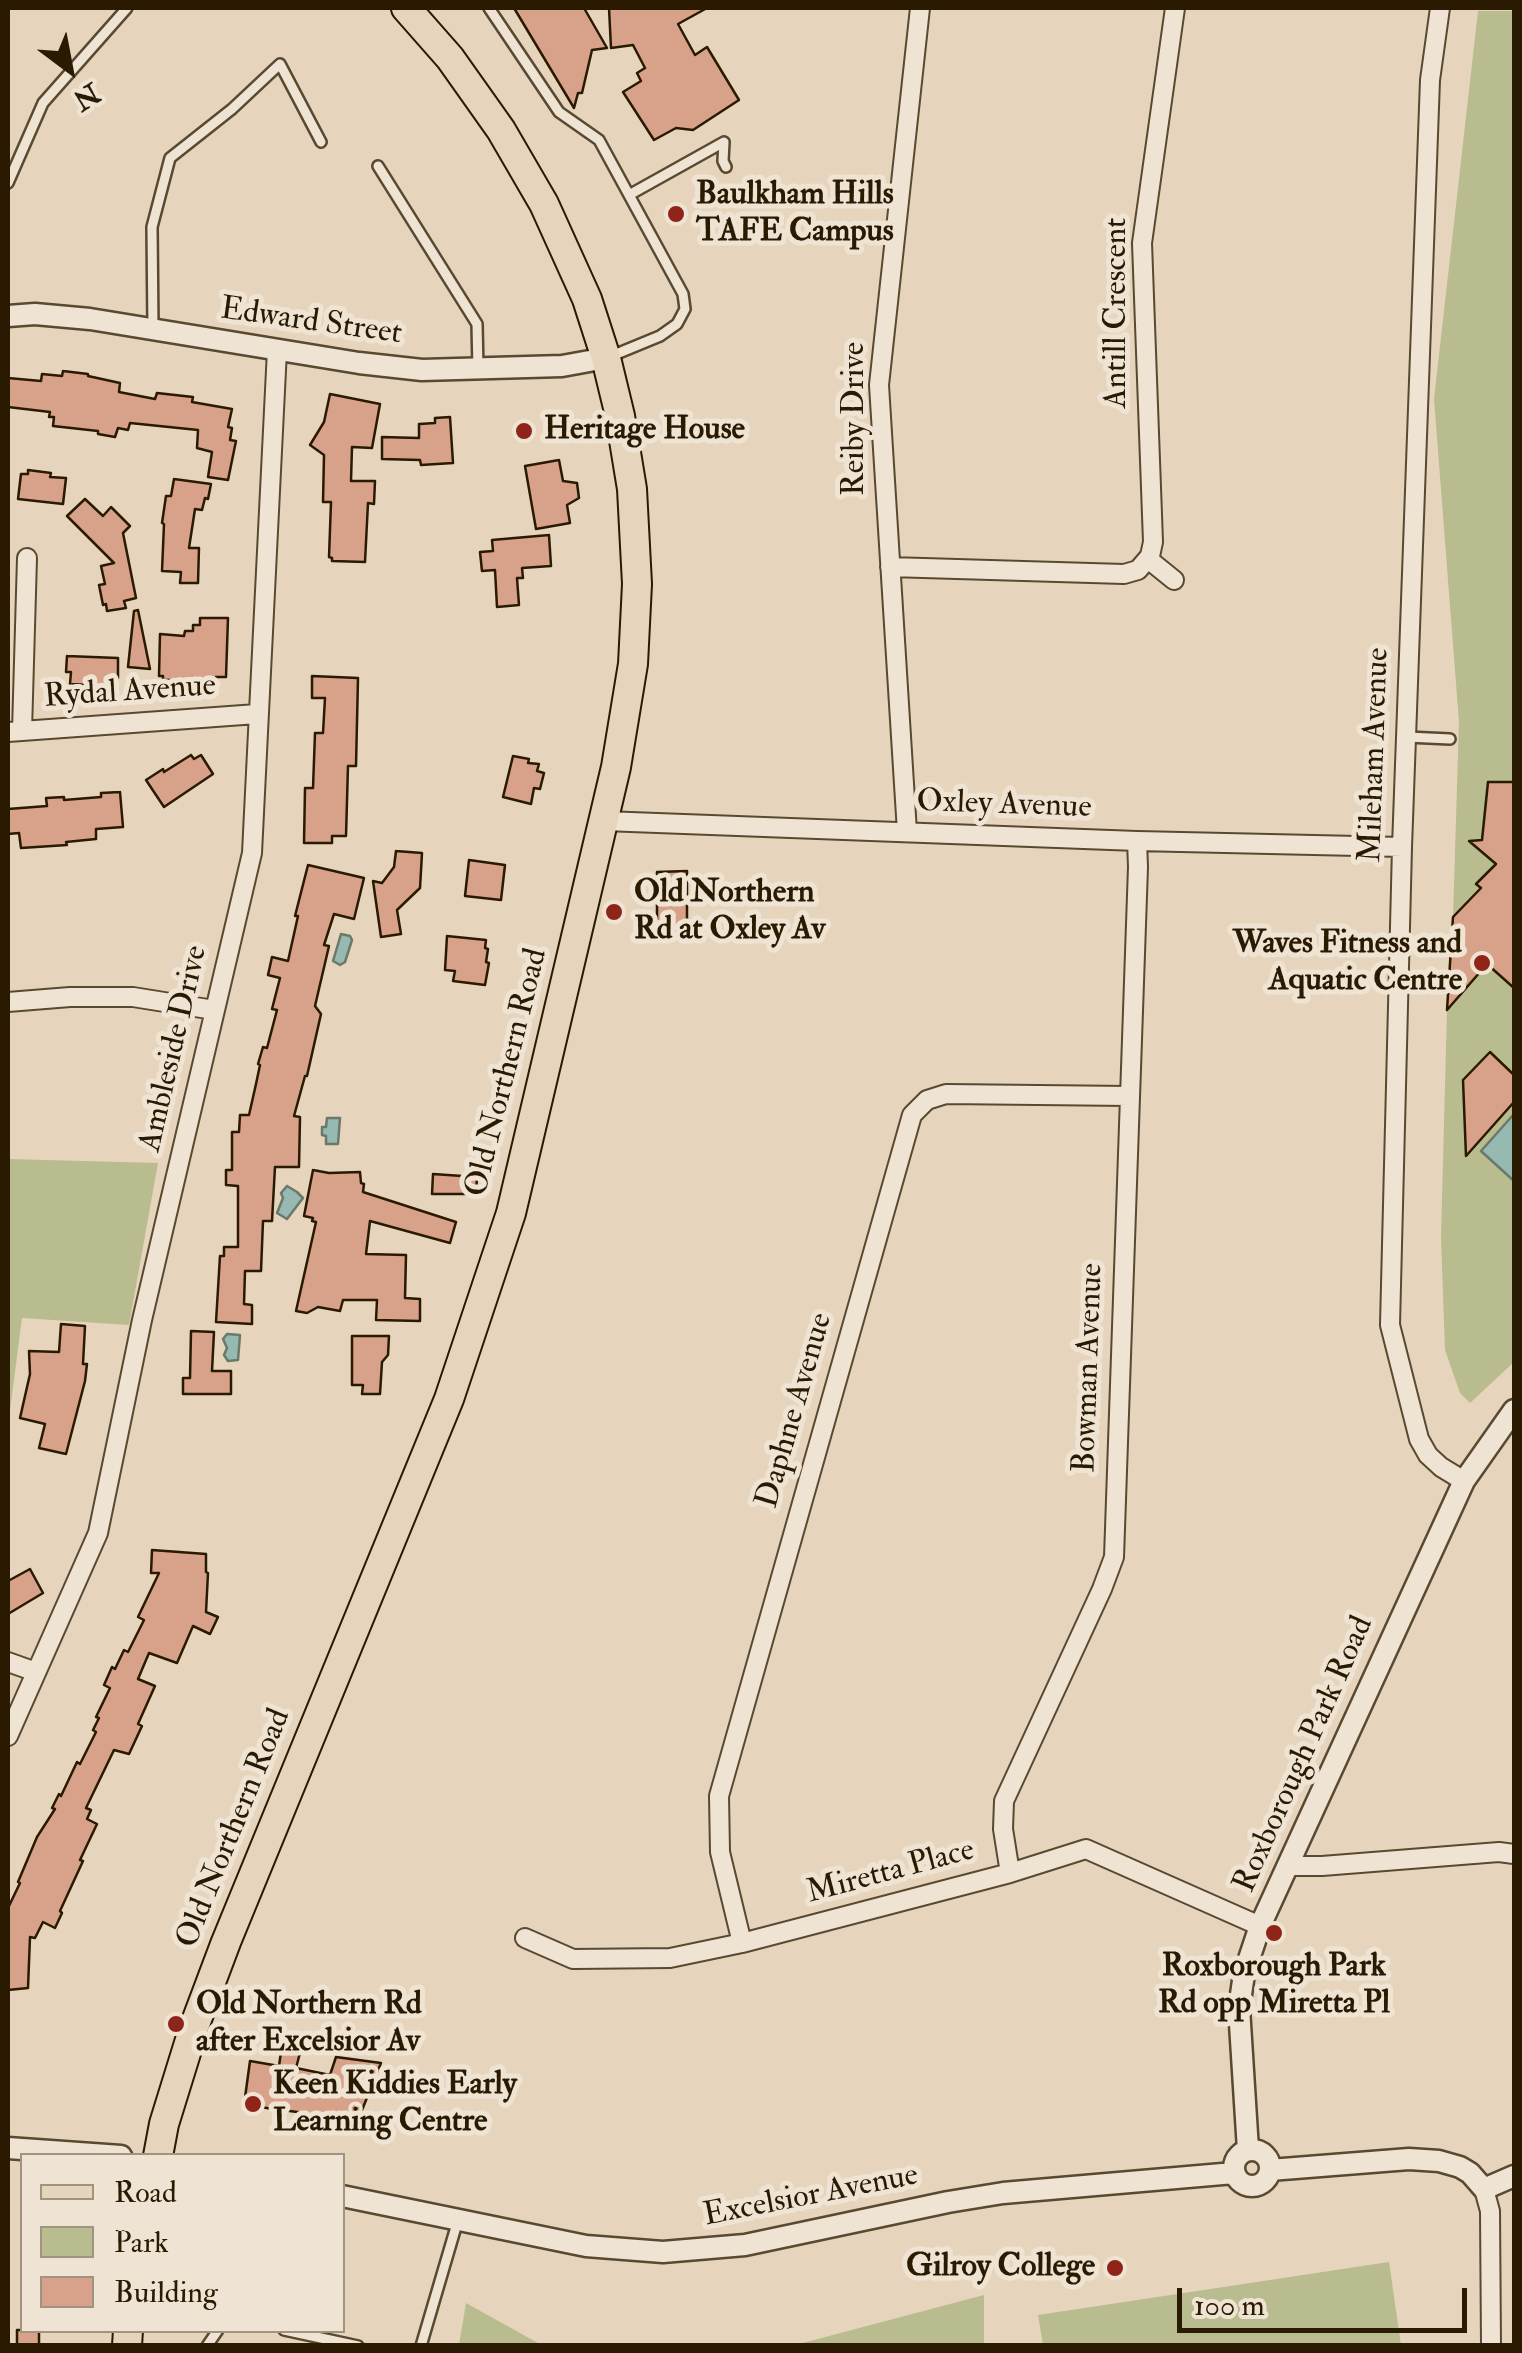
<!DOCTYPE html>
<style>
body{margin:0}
#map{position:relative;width:1522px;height:2353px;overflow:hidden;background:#e6d5bc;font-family:"IM FELL Double Pica",serif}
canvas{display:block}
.frame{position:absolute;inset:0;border:10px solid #2a1a01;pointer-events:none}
.legend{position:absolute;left:20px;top:2153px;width:325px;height:180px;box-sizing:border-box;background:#efe4d3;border:2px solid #a0937f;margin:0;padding:12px 18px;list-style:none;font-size:30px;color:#2a1a01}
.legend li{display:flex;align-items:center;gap:20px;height:50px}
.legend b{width:50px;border:2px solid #a0937f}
.north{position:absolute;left:20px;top:20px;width:100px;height:100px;-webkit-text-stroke:8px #efe4d3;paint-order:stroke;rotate:148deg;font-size:28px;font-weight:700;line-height:40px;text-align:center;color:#2a1a01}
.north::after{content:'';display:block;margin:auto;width:35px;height:45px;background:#2a1a01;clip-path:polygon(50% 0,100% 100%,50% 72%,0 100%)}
.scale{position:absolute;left:1177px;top:2288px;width:290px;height:45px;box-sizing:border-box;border:5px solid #2a1a01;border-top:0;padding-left:12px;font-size:30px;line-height:35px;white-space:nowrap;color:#2a1a01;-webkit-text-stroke:8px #efe4d3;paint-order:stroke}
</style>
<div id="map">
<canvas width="1522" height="2353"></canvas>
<div class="frame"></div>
<ul class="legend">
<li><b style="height:12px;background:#e6d5bc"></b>Road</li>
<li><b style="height:28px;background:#b8bc8e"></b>Park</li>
<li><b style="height:28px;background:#d8a189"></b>Building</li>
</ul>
<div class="north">N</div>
<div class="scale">100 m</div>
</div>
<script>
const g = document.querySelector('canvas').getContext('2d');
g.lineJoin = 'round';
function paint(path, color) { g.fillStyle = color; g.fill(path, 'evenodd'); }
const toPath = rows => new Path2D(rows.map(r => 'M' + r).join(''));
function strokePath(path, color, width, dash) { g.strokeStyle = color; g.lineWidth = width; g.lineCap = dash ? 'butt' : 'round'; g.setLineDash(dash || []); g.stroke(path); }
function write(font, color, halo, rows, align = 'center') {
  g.font = font + ' "IM FELL Double Pica",serif'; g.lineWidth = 10; g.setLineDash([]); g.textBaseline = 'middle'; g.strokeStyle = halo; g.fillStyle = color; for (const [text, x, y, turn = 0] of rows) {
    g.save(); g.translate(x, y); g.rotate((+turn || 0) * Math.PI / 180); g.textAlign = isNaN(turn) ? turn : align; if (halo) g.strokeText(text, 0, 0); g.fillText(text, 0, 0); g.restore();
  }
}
const green = toPath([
 [1478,11,1514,11,1514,1362,1470,1403,1460,1393,1445,1350,1441,1237,1447,1010,1453,917,1459,722,1434,399],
 [8,1159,158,1163,129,1325,22,1318,8,1426],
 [1389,2262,1401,2345,1043,2345,1038,2315],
 [984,2295,984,2345,795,2345],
 [466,2303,538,2343,546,2345,459,2345]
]);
const water = toPath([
 [341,934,350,936,352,940,345,962,340,965,333,961,341,934],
 [1514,1114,1514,1181,1481,1151,1514,1114],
 [327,1118,340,1118,338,1144,326,1144,326,1136,322,1135,322,1127,326,1127,327,1118],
 [287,1186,297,1192,303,1198,287,1219,277,1213,283,1198,281,1193,287,1186],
 [227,1334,240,1335,238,1360,228,1361,224,1355,227,1348,223,1339,227,1334]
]);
const building = toPath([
 [514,8,584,8,607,48,592,50,582,93,578,93,574,108,514,8],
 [609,8,707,8,678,24,695,55,707,47,739,100,693,130,676,128,654,140,623,92,641,81,637,73,645,68,633,45,611,48,609,8],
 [63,371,88,374,88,376,120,383,119,392,155,399,157,393,193,397,192,402,232,409,228,427,232,428,230,440,236,441,228,480,208,477,212,452,197,448,198,430,130,423,128,430,118,428,115,437,98,434,98,431,53,426,54,417,49,417,50,412,8,407,8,378,41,381,42,374,62,376,63,371],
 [330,394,380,404,372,448,352,447,351,481,375,481,374,504,368,503,365,562,332,561,332,558,329,557,331,502,323,502,324,455,310,445,324,422,330,394],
 [450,417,453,463,421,465,420,460,382,459,382,437,419,438,419,424,435,423,435,418,450,417],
 [559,460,563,481,577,483,579,498,567,505,570,523,536,529,525,466,559,460],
 [28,470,51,473,50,477,66,478,63,504,18,499,21,474,28,474,28,470],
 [174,479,211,484,208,499,205,498,202,510,195,509,189,548,199,548,198,583,180,583,181,572,162,571,164,524,162,523,166,496,171,496,174,479],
 [85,499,103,516,111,507,130,526,123,533,136,598,124,601,126,608,107,611,106,604,103,605,99,585,105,584,101,566,114,563,67,516,85,499],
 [549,535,551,566,522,568,523,578,517,578,519,605,497,607,495,570,482,571,480,552,493,551,492,540,549,535],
 [138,610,150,669,128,667,134,611,138,610],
 [200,618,228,618,226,677,216,677,215,695,183,694,184,680,163,680,163,676,159,676,160,634,184,636,185,631,193,631,193,625,200,625,200,618],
 [67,656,118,658,118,678,108,677,107,698,88,697,89,685,70,684,71,672,66,672,67,656],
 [312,676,358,678,356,766,348,766,346,836,332,836,332,843,304,843,305,788,313,788,315,733,323,733,325,698,312,698,312,676],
 [191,755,194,759,201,755,213,774,164,807,146,780,163,769,164,772,191,755],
 [513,756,529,759,528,763,539,764,537,771,544,773,540,789,534,788,531,804,503,797,513,756],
 [1488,782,1514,782,1514,988,1487,964,1447,1010,1453,917,1481,888,1476,884,1496,864,1469,841,1482,840,1488,782],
 [120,792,123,827,96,829,96,839,66,842,67,845,21,848,19,833,8,834,8,809,47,806,46,798,64,797,64,800,101,797,101,793,120,792],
 [396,851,422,853,420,888,397,910,401,934,381,937,373,881,382,883,394,867,396,851],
 [469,860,505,865,501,900,465,896,469,860],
 [308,865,364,878,354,919,334,914,324,945,329,946,315,1006,321,1014,307,1076,305,1076,294,1116,300,1117,299,1167,275,1167,272,1221,263,1221,261,1271,245,1271,244,1304,252,1305,252,1324,216,1322,220,1256,224,1256,224,1247,238,1247,238,1186,226,1185,226,1170,232,1170,232,1132,239,1132,240,1115,249,1115,256,1084,260,1065,258,1064,263,1047,267,1048,277,1010,272,1009,280,978,268,975,272,957,288,961,298,916,295,916,308,865],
 [687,871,687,930,657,930,657,872,687,871],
 [447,936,486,940,485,948,488,949,486,962,489,963,485,985,453,981,455,971,445,970,447,936],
 [1490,1052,1514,1075,1514,1102,1466,1156,1463,1080,1490,1052],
 [313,1170,329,1173,360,1172,361,1183,364,1184,363,1192,456,1222,450,1243,370,1221,366,1254,406,1255,405,1298,420,1299,420,1321,376,1320,377,1300,343,1300,340,1311,318,1307,307,1313,296,1311,316,1222,312,1221,313,1218,304,1216,313,1170],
 [433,1174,477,1177,476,1194,432,1194,433,1174],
 [61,1324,85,1326,83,1364,87,1364,85,1381,66,1454,39,1448,45,1424,20,1418,30,1374,29,1351,59,1352,61,1324],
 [191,1331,214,1332,212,1371,231,1371,231,1394,183,1394,183,1378,190,1378,191,1331],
 [352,1336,389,1336,388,1355,382,1362,380,1394,362,1394,363,1385,352,1385,352,1336],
 [152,1550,206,1554,206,1572,208,1573,206,1612,218,1617,210,1634,193,1626,177,1663,149,1653,138,1679,155,1686,138,1724,142,1726,129,1754,114,1750,86,1808,91,1810,87,1819,97,1824,80,1860,83,1861,60,1911,62,1913,55,1928,43,1922,35,1938,30,1937,28,1988,8,1990,8,1908,20,1883,18,1882,37,1837,55,1809,52,1808,59,1794,61,1796,77,1762,80,1764,96,1732,93,1730,99,1718,96,1717,110,1688,104,1685,112,1667,115,1669,124,1650,128,1652,144,1620,138,1617,159,1573,151,1573,152,1550],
 [30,1569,43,1593,8,1614,8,1581,30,1569],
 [282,2045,301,2049,296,2068,330,2075,336,2057,381,2063,358,2120,244,2105,250,2061,279,2066,282,2045],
 [17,2330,39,2330,39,2346,17,2346,17,2330]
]);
const service = toPath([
 [489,8,559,112,599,140,683,294,685,309,677,324,660,336,609,357],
 [378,166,477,324,478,369],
 [8,183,43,103,127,8],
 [629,195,724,142,723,161,726,167],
 [153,330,152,227,170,158,232,109,280,64,321,142],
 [1407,737,1450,739],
 [284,2330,358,2346],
 [207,2346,218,2330],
 [421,2346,458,2220]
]);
const minor = toPath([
 [1440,8,1430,80,1402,847,1390,1325,1419,1439,1428,1455,1441,1467,1464,1481],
 [1148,559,1174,580],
 [890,567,1124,574,1138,570,1150,556,1153,542,1142,243,1175,8],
 [22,731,27,558],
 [8,732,257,714],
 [604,821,1137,841,1402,847],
 [907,832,879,385,920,8],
 [8,1002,70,997,133,997,214,1010],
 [8,1662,36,1672],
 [8,1736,98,1533,142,1320,252,853,277,350],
 [1287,1866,1322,1866,1499,1852,1514,1854],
 [1010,1873,1003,1829,1004,1801,1102,1589,1114,1557,1138,867,1137,841],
 [525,1938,573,1959,670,1958,742,1943,1010,1873,1086,1849,1260,1926],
 [742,1943,720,1852,719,1796,912,1115,927,1100,946,1094,1129,1096],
 [1484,2189,1490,2211,1491,2346]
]);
const tertiary = toPath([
 [8,316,35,314,90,319,359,363,422,370,562,366,606,358],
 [8,2148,121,2156],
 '1234 2168a18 18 0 1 1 36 0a18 18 0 1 1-36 0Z',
 [1248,2150,1239,2008,1244,1974,1260,1926,1464,1481,1514,1410],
 [1270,2170,1409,2159,1439,2161,1460,2167,1470,2173,1484,2189,1514,2176],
 [342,2196,586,2246,663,2252,745,2245,948,2202,1003,2193,1234,2173]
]);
const primary = toPath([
 [158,2156,164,2124,194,2027,226,1942,449,1399,511,1213,616,767,633,664,637,584,632,489,620,416,606,358,587,299,544,204,501,130,450,58,406,8],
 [127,2346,128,2330]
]);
const markers = [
 [676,214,10,"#8f2418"],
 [524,431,10,"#8f2418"],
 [614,912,10,"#8f2418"],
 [1482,963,10,"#8f2418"],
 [1274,1933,10,"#8f2418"],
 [176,2024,10,"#8f2418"],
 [253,2104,10,"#8f2418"],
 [1115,2268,10,"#8f2418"]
];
const poiNames = [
 ["Baulkham Hills",696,196],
 ["TAFE Campus",696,233],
 ["Heritage House",544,431],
 ["Old Northern",634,894],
 ["Rd at Oxley Av",634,931],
 ["Waves Fitness and",1462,945,"right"],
 ["Aquatic Centre",1462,982,"right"],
 ["Roxborough Park",1274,1968,"center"],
 ["Rd opp Miretta Pl",1274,2005,"center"],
 ["Old Northern Rd",196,2006],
 ["after Excelsior Av",196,2043],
 ["Keen Kiddies Early",273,2086],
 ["Learning Centre",273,2123],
 ["Gilroy College",1095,2268,"right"]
];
const streetNames = [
 ["Antill Crescent",1118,313,-90],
 ["Edward Street",311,323,8],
 ["Reiby Drive",856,419,-90],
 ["Rydal Avenue",130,693,-4],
 ["Mileham Avenue",1376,755,-88],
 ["Oxley Avenue",1004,806,2],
 ["Ambleside Drive",175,1049,-77],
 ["Old Northern Road",508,1073,-76],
 ["Bowman Avenue",1090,1368,-88],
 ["Daphne Avenue",796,1411,-74],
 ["Roxborough Park Road",1305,1755,-66],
 ["Old Northern Road",235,1829,-68],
 ["Miretta Place",891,1873,-15],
 ["Excelsior Avenue",811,2197,-11]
];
paint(green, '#b8bc8e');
paint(water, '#96b9b1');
strokePath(water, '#6b796b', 2.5);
paint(building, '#d8a189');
strokePath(building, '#2a1a01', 2.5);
strokePath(service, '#594930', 14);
strokePath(minor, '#594930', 22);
strokePath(tertiary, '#594930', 25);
strokePath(primary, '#2a1a01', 32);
strokePath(service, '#efe4d3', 9);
strokePath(minor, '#efe4d3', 18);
strokePath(tertiary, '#efe4d3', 20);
strokePath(primary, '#e6d5bc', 28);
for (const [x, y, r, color] of markers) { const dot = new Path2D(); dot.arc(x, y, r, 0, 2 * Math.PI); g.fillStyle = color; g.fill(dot); strokePath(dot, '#efe4d3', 4); }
write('bold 32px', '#2a1a01', '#efe4d3', poiNames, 'left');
write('32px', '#2a1a01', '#efe4d3', streetNames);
</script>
